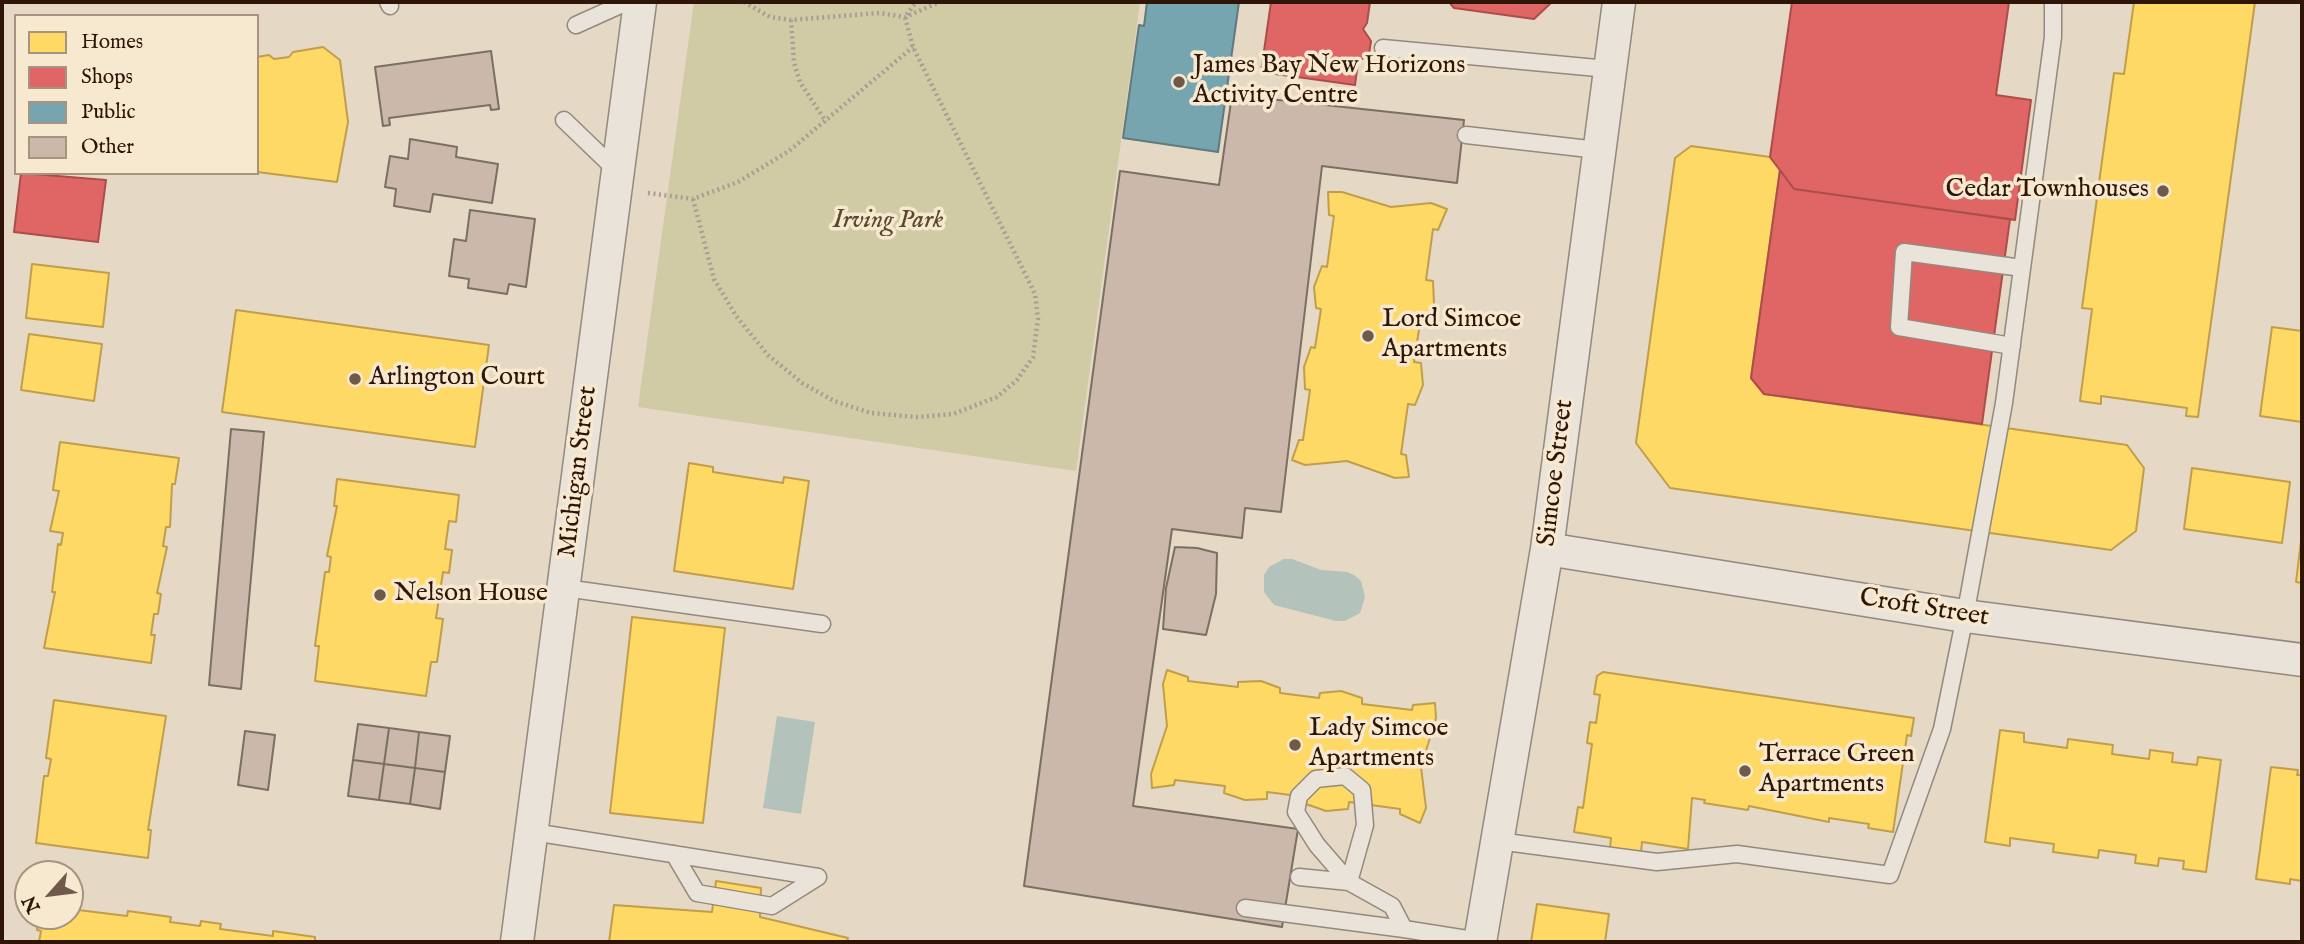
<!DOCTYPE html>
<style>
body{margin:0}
#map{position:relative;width:2304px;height:944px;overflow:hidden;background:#e5d8c4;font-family:"IM FELL English",serif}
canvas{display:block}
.frame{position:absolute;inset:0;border:4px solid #2f1507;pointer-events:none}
.legend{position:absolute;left:14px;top:14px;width:245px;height:161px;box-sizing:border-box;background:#f7e8d0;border:2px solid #a79480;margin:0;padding:9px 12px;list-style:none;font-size:21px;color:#2f1507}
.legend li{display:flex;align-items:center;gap:14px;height:35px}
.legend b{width:35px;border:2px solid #a79480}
.north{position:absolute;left:14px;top:860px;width:70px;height:70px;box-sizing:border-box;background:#f7e8d0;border:2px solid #a79480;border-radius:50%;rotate:242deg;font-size:19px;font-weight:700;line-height:28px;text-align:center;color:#2f1507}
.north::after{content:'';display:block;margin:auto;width:24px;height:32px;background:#6f5949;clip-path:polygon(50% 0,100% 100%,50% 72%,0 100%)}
</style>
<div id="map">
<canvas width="2304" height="944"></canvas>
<div class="frame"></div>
<ul class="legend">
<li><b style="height:19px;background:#ffd966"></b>Homes</li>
<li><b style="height:19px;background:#e06666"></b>Shops</li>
<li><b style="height:19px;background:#76a5af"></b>Public</li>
<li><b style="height:19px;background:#ccb8aa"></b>Other</li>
</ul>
<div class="north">N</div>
</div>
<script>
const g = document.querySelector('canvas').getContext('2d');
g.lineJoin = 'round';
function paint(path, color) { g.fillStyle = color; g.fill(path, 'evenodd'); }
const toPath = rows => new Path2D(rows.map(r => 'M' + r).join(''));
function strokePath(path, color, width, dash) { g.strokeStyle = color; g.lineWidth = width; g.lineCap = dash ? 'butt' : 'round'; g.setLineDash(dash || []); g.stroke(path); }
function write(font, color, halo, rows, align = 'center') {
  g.font = font + ' "IM FELL English",serif'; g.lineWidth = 7; g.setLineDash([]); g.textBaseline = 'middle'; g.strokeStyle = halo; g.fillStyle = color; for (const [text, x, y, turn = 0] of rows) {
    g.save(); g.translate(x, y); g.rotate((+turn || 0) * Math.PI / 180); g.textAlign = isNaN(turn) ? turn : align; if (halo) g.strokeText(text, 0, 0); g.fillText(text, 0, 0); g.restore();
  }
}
const green = toPath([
 [694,2,1140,2,1076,471,638,407]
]);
const water = toPath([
 [1284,559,1292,559,1321,570,1347,572,1354,575,1361,581,1365,597,1360,613,1345,621,1336,621,1274,605,1264,592,1264,575,1269,567],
 [777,716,815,722,801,814,763,808]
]);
const homes = toPath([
 [2134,2,2255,2,2198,417,2186,416,2187,408,2101,396,2101,404,2080,401,2092,309,2082,308,2114,73,2124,74,2134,2],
 [323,47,340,60,348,122,337,182,257,172,257,57,269,55,274,59,289,57,293,52,323,47],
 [1691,146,1770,157,1780,170,1751,378,1764,394,2127,445,2144,468,2136,531,2111,550,1670,488,1636,443,1675,158,1691,146],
 [1328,192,1342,192,1391,207,1431,203,1447,209,1438,230,1433,229,1426,280,1433,281,1434,304,1427,324,1420,323,1414,362,1421,363,1423,385,1415,405,1408,404,1401,454,1406,455,1409,477,1395,478,1347,461,1305,465,1292,460,1299,440,1303,440,1310,390,1305,389,1304,367,1311,347,1315,348,1321,309,1316,308,1314,287,1322,266,1327,267,1334,216,1329,215,1328,192],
 [32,264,109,273,103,327,26,318,32,264],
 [236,310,489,345,475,447,222,412,236,310],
 [2272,327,2302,331,2302,422,2260,416,2272,327],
 [29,334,102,344,94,401,21,390,29,334],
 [60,442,179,458,175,484,172,484,170,527,166,527,163,546,167,547,157,593,161,594,158,614,154,614,151,635,155,635,151,663,44,648,55,592,52,592,58,544,61,545,63,533,50,531,59,491,53,490,60,442],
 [689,463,713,467,713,472,783,483,784,477,809,481,793,589,674,571,689,463],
 [2192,468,2290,482,2282,543,2184,529,2192,468],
 [337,479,459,495,456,522,449,521,445,549,452,550,449,573,443,572,436,618,443,619,437,662,431,662,426,696,315,681,319,646,315,646,325,572,329,572,331,557,327,556,337,506,334,506,337,479],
 [2302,533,2302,583,2296,582,2302,533],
 [632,617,725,628,703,823,610,813,632,617],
 [1167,670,1188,677,1188,681,1238,687,1238,682,1261,681,1280,688,1280,693,1319,698,1320,693,1341,691,1362,698,1362,704,1412,710,1413,705,1435,703,1436,718,1421,767,1426,808,1420,823,1400,814,1400,809,1349,802,1348,809,1326,811,1306,804,1306,797,1267,792,1267,799,1245,800,1224,793,1225,786,1175,780,1174,785,1152,788,1151,774,1167,726,1163,684,1167,670],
 [1603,672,1914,718,1911,736,1907,735,1893,832,1868,828,1869,824,1829,818,1829,822,1749,806,1748,810,1704,803,1705,800,1692,798,1688,849,1642,842,1641,852,1610,848,1611,838,1574,832,1578,807,1583,808,1592,744,1587,743,1590,722,1596,723,1600,695,1594,694,1597,676,1603,672],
 [54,700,166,716,148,830,151,830,148,858,36,843,44,776,48,776,51,759,46,758,54,700],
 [2000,730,2024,733,2024,742,2067,748,2068,739,2113,745,2112,754,2149,759,2150,750,2173,753,2172,762,2197,765,2198,757,2221,760,2206,872,2183,869,2184,861,2159,858,2158,866,2135,863,2136,855,2099,850,2098,858,2053,852,2054,844,2010,838,2010,846,1985,842,2000,730],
 [2271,767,2298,770,2297,775,2302,775,2302,881,2290,879,2290,884,2256,879,2271,767],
 [716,881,761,888,760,917,848,938,847,942,609,942,614,905,712,912,716,881],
 [1537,904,1609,914,1605,942,1531,942,1537,904],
 [70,909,127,916,128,911,171,917,170,922,200,926,201,921,221,924,220,929,273,936,273,931,315,937,315,942,318,942,39,942,41,931,37,930,38,916,70,916,70,909]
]);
const shops = toPath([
 [1271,2,1370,2,1367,23,1363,29,1371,41,1369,54,1358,62,1355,85,1261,72,1271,2],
 [1449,2,1552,2,1534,19,1454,8,1449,2],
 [1792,2,2009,2,1996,95,2031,100,2015,220,1794,189,1770,157,1792,2],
 [1780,170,1794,189,2010,219,1982,424,1764,394,1751,378,1780,170],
 [21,173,106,180,98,242,14,232,21,173]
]);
const public = toPath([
 [1147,2,1239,2,1218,152,1123,138,1139,25,1144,26,1147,2]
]);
const building = toPath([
 [491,51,499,109,491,110,490,105,389,118,390,125,383,126,375,67,491,51],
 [1232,95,1464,120,1457,183,1322,166,1281,512,1245,508,1242,538,1172,529,1133,806,1298,829,1282,927,1024,886,1120,171,1219,185,1232,95],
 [410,139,457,147,456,157,498,164,492,203,433,194,430,212,394,206,396,189,385,187,390,156,408,159,410,139],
 [470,210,535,219,526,287,509,284,507,294,468,288,469,279,449,276,454,239,466,241,470,210],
 [231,429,264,432,241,689,209,685,231,429],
 [1175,547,1197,548,1217,553,1216,594,1206,635,1163,629,1166,588,1175,547],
 [358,724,389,728,384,764,353,760,358,724],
 [389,728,419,732,415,768,384,764,389,728],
 [245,731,275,735,268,790,238,785,245,731],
 [419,732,450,736,445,772,415,768,419,732],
 [353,760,384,764,379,800,348,796,353,760],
 [384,764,415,768,410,804,379,800,384,764],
 [415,768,445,772,440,809,410,804,415,768]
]);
const path = toPath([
 [744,2,770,17,791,20,879,13,905,17,940,2],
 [791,20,794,62,800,82,826,122],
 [648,193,693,199,738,182,789,151,913,47],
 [693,199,714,279,736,316,768,355,802,383,834,401,871,413,917,417,953,414,997,397,1017,380,1033,357,1038,319,1035,294,913,47,905,17,916,2]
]);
const service = toPath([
 [388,2,390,6],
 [576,25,627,2],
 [1383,48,1608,69],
 [564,120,618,172],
 [1466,135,1598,150],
 [2012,346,1899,327,1904,252,2022,268],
 [565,588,822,624],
 [1345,776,1362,790,1365,825,1349,882,1317,845,1296,812,1299,796,1316,779,1345,776],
 [533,832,818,877],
 [1498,841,1657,862,1737,854,1890,875,1942,729,1965,616,2004,403,2053,37,2053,2],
 [674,854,697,893,772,906,818,877],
 [1299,877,1349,882,1392,906,1404,929,1480,941],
 [1245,908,1404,929]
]);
const minor = toPath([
 [1547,549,1965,616,2302,660],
 [517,942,640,2],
 [1480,942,1547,549,1619,2]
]);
const markers = [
 [1179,82,7,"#6f5949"],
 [2163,191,7,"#6f5949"],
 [1368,336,7,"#6f5949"],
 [355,379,7,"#6f5949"],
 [380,595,7,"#6f5949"],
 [1295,745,7,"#6f5949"],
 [1745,771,7,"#6f5949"]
];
const poiNames = [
 ["James Bay New Horizons",1193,67],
 ["Activity Centre",1193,97],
 ["Cedar Townhouses",2149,191,"right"],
 ["Lord Simcoe",1382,321],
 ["Apartments",1382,351],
 ["Arlington Court",369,379],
 ["Nelson House",394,595],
 ["Lady Simcoe",1309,730],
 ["Apartments",1309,760],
 ["Terrace Green",1759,756],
 ["Apartments",1759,786]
];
const parkNames = [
 ["Irving Park",888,222]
];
const streetNames = [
 ["Michigan Street",579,472,-83],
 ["Simcoe Street",1557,473,-83],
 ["Croft Street",1924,609,9]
];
paint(green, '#d0caa5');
paint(water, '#b3c2ba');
paint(homes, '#ffd966');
strokePath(homes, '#c19e4a', 2);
paint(shops, '#e06666');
strokePath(shops, '#ab4e4a', 2);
paint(public, '#76a5af');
strokePath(public, '#617a7d', 2);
paint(building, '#ccb8aa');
strokePath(building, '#7a6f63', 2);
strokePath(service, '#94897c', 19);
strokePath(minor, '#94897c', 35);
strokePath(path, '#a59e95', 4.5, [2, 3.5]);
strokePath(service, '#e9e3d9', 16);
strokePath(minor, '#e9e3d9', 32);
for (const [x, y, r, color] of markers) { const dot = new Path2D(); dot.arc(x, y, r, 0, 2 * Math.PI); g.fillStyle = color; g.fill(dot); strokePath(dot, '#f7e8d0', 2.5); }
write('26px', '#2f1507', '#f7e8d0', poiNames, 'left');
write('italic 26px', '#5a482f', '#f7e8d0', parkNames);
write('26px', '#2f1507', '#f7e8d0', streetNames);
</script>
